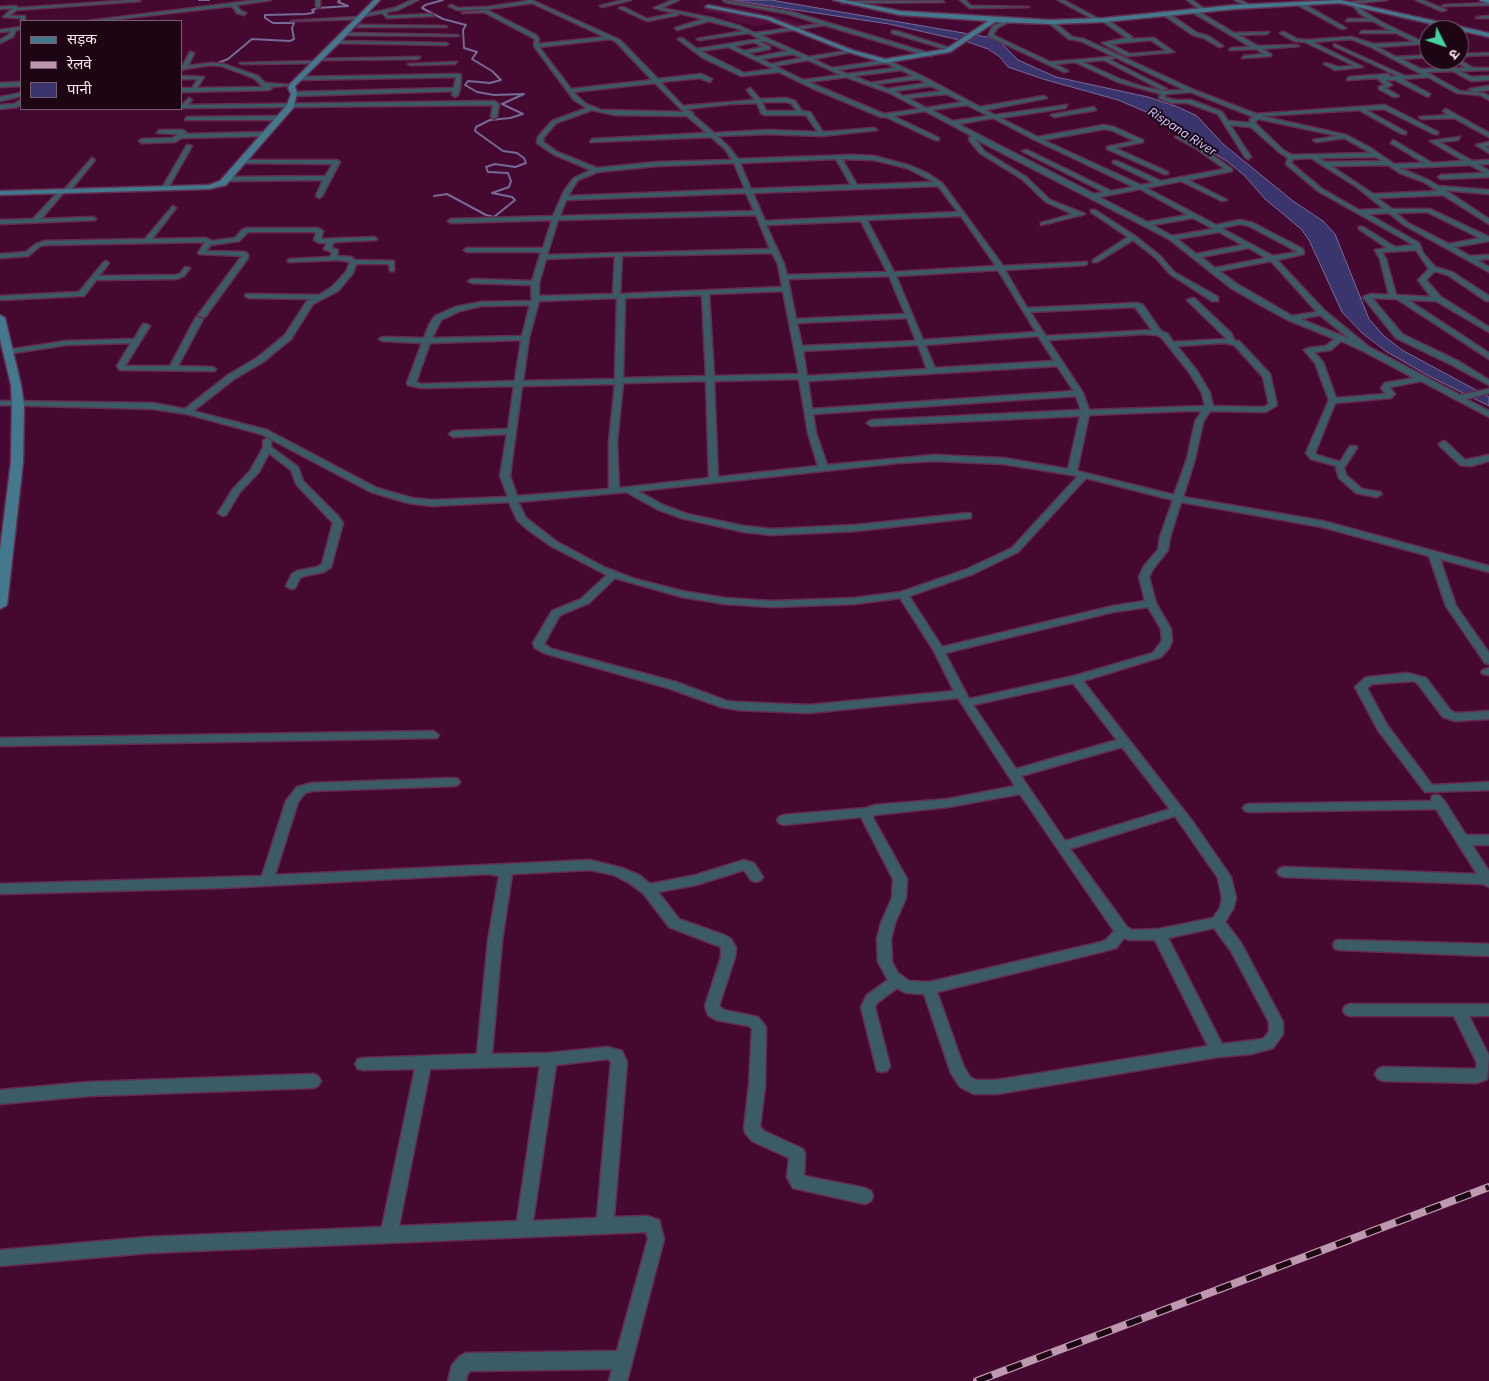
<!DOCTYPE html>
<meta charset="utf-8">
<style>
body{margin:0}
#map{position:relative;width:1489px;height:1381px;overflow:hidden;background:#450931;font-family:Inter,"Noto Sans Devanagari",sans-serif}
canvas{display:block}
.legend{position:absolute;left:20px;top:20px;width:162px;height:90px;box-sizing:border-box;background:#1d0514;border:1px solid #775f6e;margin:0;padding:6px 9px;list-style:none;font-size:15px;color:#ffe7f4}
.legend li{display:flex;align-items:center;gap:10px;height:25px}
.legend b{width:25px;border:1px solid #775f6e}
.north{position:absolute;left:1419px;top:20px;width:50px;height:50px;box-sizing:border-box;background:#1d0514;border:1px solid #775f6e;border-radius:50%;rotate:131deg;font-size:14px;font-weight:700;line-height:20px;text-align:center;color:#ffe7f4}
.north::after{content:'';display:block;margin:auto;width:18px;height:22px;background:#43d4a0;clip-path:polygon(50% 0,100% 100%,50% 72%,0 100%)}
</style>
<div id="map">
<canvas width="1489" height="1381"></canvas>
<ul class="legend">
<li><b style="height:6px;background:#44788c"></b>सड़क</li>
<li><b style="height:6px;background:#bd98af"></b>रेलवे</li>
<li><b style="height:14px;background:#3a366d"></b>पानी</li>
</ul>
<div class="north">उ</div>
</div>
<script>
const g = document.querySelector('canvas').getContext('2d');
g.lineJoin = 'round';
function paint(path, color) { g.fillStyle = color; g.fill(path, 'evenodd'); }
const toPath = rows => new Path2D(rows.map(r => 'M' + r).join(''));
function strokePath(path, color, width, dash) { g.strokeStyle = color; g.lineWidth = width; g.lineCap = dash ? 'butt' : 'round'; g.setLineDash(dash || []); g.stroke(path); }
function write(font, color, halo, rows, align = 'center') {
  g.font = font + ' Inter,sans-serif'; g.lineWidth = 4; g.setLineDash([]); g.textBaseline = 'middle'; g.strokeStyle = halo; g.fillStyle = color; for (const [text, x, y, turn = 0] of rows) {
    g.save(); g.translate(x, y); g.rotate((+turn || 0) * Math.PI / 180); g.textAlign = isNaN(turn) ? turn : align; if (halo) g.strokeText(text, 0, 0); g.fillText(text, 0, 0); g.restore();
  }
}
const built = toPath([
 [717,5,762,11,759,13,785,18,806,26,794,28,780,22,755,26,721,18,726,15,702,11]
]);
const water = toPath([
 [730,0,771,0,987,37,999,41,1018,60,1056,77,1148,97,1178,107,1197,116,1223,144,1293,201,1323,221,1335,234,1369,319,1384,336,1402,350,1489,397,1489,406,1429,376,1387,352,1362,333,1342,312,1309,240,1301,229,1265,199,1245,176,1228,162,1151,114,1118,100,1043,79,1008,67,1000,57,988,49,968,42,889,24,730,0]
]);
const stream = toPath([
 [199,0,209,0],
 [181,70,218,63,228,59,252,39,290,41,294,39,292,28,294,23,273,23,265,18,265,15,306,14,312,13,314,12,312,10,318,8,348,6,338,2,340,0],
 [14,95,21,92],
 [434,196,447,194,486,215,494,217,515,200,512,197,492,193,509,187,511,181,508,173,488,172,486,167,495,164,515,167,526,163,524,158,517,153,503,151,475,131,476,127,490,120,510,118,523,114,502,104,524,94,494,95,477,92,465,85,468,81,490,83,501,80,492,71,472,59,477,52,464,48,463,30,466,25,443,19,422,8,425,5,443,0]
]);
const street = toPath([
 [134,0,140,1,16,10,9,16,25,16,25,21,21,22,21,18,3,17,13,8,0,9,0,7,16,6,18,8,134,0],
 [258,0,271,0,236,5,241,11,246,13,244,15,237,13,232,6,99,21,88,21,258,0],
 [316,0,320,0,320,8,316,7,316,0],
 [412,0,418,0,398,10,386,12,388,16,432,14,434,16,387,18,382,13,361,17,359,19,291,21,359,17,361,15,395,8,412,0],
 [526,0,531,0,620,40,658,79,701,74,712,79,710,82,700,78,660,82,683,106,755,100,747,90,750,88,760,99,786,98,795,101,802,111,810,112,823,132,874,128,877,130,822,136,768,134,717,136,729,147,738,159,852,155,874,156,911,166,927,173,942,183,1003,266,1087,262,1087,264,1085,265,1005,270,1027,308,1137,303,1143,305,1161,331,1168,334,1173,342,1227,339,1187,300,1194,298,1231,333,1235,341,1239,341,1270,374,1277,405,1266,412,1210,411,1203,422,1195,459,1183,497,1323,521,1489,566,1489,572,1440,559,1456,606,1489,653,1489,664,1485,663,1446,606,1429,556,1322,527,1181,502,1170,537,1168,550,1153,569,1149,577,1156,603,1171,629,1172,641,1169,648,1161,657,1083,681,1193,822,1231,877,1236,898,1233,909,1225,922,1241,943,1283,1022,1283,1034,1273,1048,1251,1054,1218,1057,997,1094,974,1094,960,1087,951,1073,924,994,906,993,897,988,877,1003,875,1007,890,1066,887,1071,882,1072,877,1071,861,1007,867,995,888,980,878,962,877,939,881,923,892,898,893,879,861,817,783,825,779,823,777,820,779,817,783,815,866,808,875,805,948,799,1015,786,958,698,809,713,738,710,721,707,668,688,544,653,535,648,533,643,552,611,581,599,607,575,551,546,527,529,517,520,509,502,432,506,408,503,371,492,261,434,187,414,153,409,0,405,0,401,153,403,185,409,228,375,257,358,285,335,307,301,312,299,249,298,245,296,246,294,319,295,332,287,346,272,350,262,340,260,288,262,288,260,290,259,330,257,332,252,324,249,327,243,319,243,314,240,316,232,248,232,239,241,211,245,206,251,245,252,248,254,248,258,205,317,202,317,198,315,242,256,199,254,198,253,205,242,45,245,40,246,28,256,0,258,0,254,26,252,36,244,45,241,145,239,173,206,176,208,152,239,206,238,212,241,235,238,242,230,247,228,318,228,323,231,321,239,374,237,377,239,376,240,334,242,331,248,338,250,337,256,351,257,355,260,394,261,394,271,390,271,389,264,356,264,353,273,338,291,313,304,291,339,263,362,234,379,193,411,267,430,377,488,412,498,432,500,508,497,500,476,507,434,453,437,449,434,453,431,508,429,514,386,421,388,408,385,407,383,422,343,383,341,379,339,383,337,424,338,429,325,435,316,455,307,481,302,532,301,531,285,472,283,468,281,472,279,532,281,541,252,467,252,464,250,467,248,543,248,552,220,451,223,448,221,451,219,553,216,564,191,574,178,591,170,553,154,537,143,538,137,552,121,587,108,574,100,534,46,535,39,484,12,462,13,487,10,536,35,539,39,538,44,605,37,532,3,488,9,457,10,449,6,451,5,458,8,488,7,527,1,526,0],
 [610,39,616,42,652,80,571,89,539,47,610,39],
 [655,83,684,112,601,110,586,104,573,92,655,83],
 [762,102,786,102,791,103,797,111,766,111,762,102],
 [757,103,761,113,764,115,806,115,818,132,768,130,714,133,693,115,693,113,686,109,731,104,757,103],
 [592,110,615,115,687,116,707,133,592,139,590,142,711,137,725,149,732,160,657,162,597,168,557,152,543,142,544,137,556,123,592,110],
 [836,159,851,185,751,189,740,163,836,159],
 [842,159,874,160,907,168,934,182,857,185,842,159],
 [734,163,745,189,568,196,578,180,597,172,657,166,734,163],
 [938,186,958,212,765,221,753,193,938,186],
 [746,193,754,211,560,216,566,200,746,193],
 [756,215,770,249,547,255,558,220,756,215],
 [961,216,996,266,894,272,867,220,961,216],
 [861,221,887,272,787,275,784,264,766,225,861,221],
 [772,253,778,264,782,287,620,294,622,256,772,253],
 [615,256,613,294,539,296,539,283,546,259,615,256],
 [998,270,1036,332,923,340,896,276,998,270],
 [889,276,905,314,796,319,788,279,889,276],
 [783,291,799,374,714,376,709,294,783,291],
 [702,295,706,376,623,378,625,298,702,295],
 [617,298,615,379,523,381,529,338,539,301,617,298],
 [530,305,522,336,432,338,441,320,460,311,481,306,530,305],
 [1135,307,1152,330,1046,336,1030,312,1135,307],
 [907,318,916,341,802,346,797,323,907,318],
 [1143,334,1157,335,1162,338,1189,372,1202,393,1205,406,1089,410,1083,393,1048,340,1143,334],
 [1038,336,1054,361,935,368,925,345,1038,336],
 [521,340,515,381,421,384,416,382,430,343,521,340],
 [1224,343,1234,345,1263,377,1269,404,1264,407,1254,407,1213,406,1210,393,1197,371,1177,346,1224,343],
 [918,345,927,369,807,376,803,351,918,345],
 [1057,366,1074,391,812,409,808,381,1057,366],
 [799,379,808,433,818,466,718,477,714,381,799,379],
 [706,381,709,478,619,488,617,442,623,383,706,381],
 [615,384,609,442,609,489,517,496,510,476,522,386,615,384],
 [1076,396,1081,410,871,420,867,423,871,426,1080,416,1068,469,1003,458,934,455,827,465,816,433,813,414,1076,396],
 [1184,411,1202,411,1195,422,1187,459,1174,495,1077,471,1089,415,1184,411],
 [934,461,1003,464,1078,476,1012,548,965,570,901,592,854,598,772,601,725,598,682,591,635,579,606,568,557,542,526,518,518,502,626,492,657,509,681,518,744,532,772,535,856,531,971,518,971,514,968,513,856,525,772,529,744,526,687,514,663,505,638,491,898,463,934,461],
 [1086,478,1173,500,1160,537,1158,550,1144,566,1139,577,1145,601,1113,606,942,647,909,596,973,574,1018,552,1086,478],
 [615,578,682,597,725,604,772,607,854,604,900,598,934,651,954,691,809,705,738,702,727,701,676,682,552,649,544,644,560,615,589,603,615,578],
 [1148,607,1161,629,1162,641,1153,653,1074,676,969,699,945,653,1113,612,1148,607],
 [1073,683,1117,740,1016,769,973,705,1073,683],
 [1122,747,1170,809,1065,841,1021,776,1122,747],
 [1020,794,1114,931,1106,940,1101,942,929,982,909,981,898,973,892,962,891,939,895,923,906,898,907,879,873,818,874,815,948,807,1020,794],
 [1175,816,1218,878,1222,898,1220,908,1213,918,1159,929,1132,930,1127,927,1070,849,1175,816],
 [1214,928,1231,951,1269,1022,1269,1032,1263,1039,1222,1044,1168,938,1214,928],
 [1124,938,1130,940,1155,940,1208,1046,997,1080,976,1080,970,1077,963,1065,937,992,1101,952,1116,948,1124,938],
 [623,0,631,0,602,7,600,6,623,0],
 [673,0,679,0,661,8,712,18,740,26,755,33,821,24,789,14,725,2,723,0,792,12,932,54,932,56,928,56,824,25,760,35,809,57,853,50,851,52,813,59,832,68,887,60,922,76,980,107,1044,96,1047,98,985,110,995,115,1067,105,1065,108,1000,118,1038,137,1104,125,1114,127,1143,140,1143,142,1115,148,1168,172,1168,174,1164,174,1107,149,1107,147,1135,141,1111,130,1104,129,1043,140,1141,185,1154,183,1113,163,1113,161,1117,161,1161,181,1225,169,1197,149,1175,137,1180,136,1201,147,1232,169,1232,171,1188,180,1227,200,1222,201,1181,181,1146,188,1216,225,1240,220,1253,223,1303,249,1304,254,1277,260,1325,311,1369,347,1460,395,1489,389,1489,393,1466,399,1489,411,1489,417,1421,381,1391,387,1390,388,1395,394,1391,398,1335,403,1315,453,1317,455,1340,462,1350,446,1356,446,1357,448,1344,468,1346,475,1362,489,1380,492,1382,494,1377,497,1356,493,1339,478,1336,468,1337,466,1311,459,1306,453,1329,400,1315,363,1304,350,1308,348,1326,346,1335,339,1288,320,1262,306,1231,288,1169,239,975,139,984,151,1026,177,1050,200,1085,214,1041,225,1041,223,1073,214,1046,202,1022,179,980,153,970,141,969,138,972,136,925,111,893,116,939,138,939,140,935,140,886,117,881,117,812,88,779,72,741,76,703,58,678,39,682,38,697,49,760,39,749,33,699,40,697,39,744,31,736,28,709,21,677,30,675,28,704,19,678,13,678,15,647,21,619,8,623,7,647,19,676,13,654,8,673,0],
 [765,41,788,51,756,57,748,53,770,49,770,47,759,42,765,41],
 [754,42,763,47,744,51,734,46,754,42],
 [728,47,774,69,744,73,700,51,728,47],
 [793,54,803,58,771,64,761,59,793,54],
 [808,60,841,75,803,80,775,66,808,60],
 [886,63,896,68,847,74,837,70,886,63],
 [901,70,914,76,871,83,853,76,901,70],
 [846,77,890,93,920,109,884,114,808,82,846,77],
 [918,79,927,83,887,89,875,84,918,79],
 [931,86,942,91,903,96,894,91,931,86],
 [946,94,963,102,926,108,908,98,946,94],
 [967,105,989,116,953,121,931,110,967,105],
 [993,118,1035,140,1134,187,1111,191,1027,150,1022,151,1104,192,1094,194,958,124,993,118],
 [1140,189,1188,215,1147,222,1099,197,1140,189],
 [1193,218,1214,229,1172,236,1152,225,1193,218],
 [1240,224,1249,226,1298,252,1273,256,1221,228,1240,224],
 [1219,232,1243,245,1196,254,1177,239,1219,232],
 [1249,248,1266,258,1215,268,1201,257,1249,248],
 [1271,261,1317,312,1292,316,1237,284,1219,271,1271,261],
 [1320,315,1350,339,1300,319,1320,315],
 [1341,341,1363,351,1414,378,1385,383,1381,388,1386,394,1336,398,1323,362,1314,352,1331,350,1341,341],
 [960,0,965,0,971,6,1029,7,970,8,960,0],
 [1058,0,1063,0,1101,20,1097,21,1058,0],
 [1187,0,1192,0,1206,10,1202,11,1187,0],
 [1235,0,1240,0,1252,6,1248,7,1235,0],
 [1368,0,1387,0,1346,4,1344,3,1368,0],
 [1416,0,1422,0,1446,10,1442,11,1416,0],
 [843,1,942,1,944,2,841,3,843,1],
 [1296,2,1300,2,1346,28,1342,29,1296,4,1296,2],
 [1489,3,1489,5,1442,6,1444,5,1489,3],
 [1352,4,1356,4,1363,11,1383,23,1429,45,1429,48,1420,44,1377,47,1396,57,1429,55,1429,57,1401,59,1421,69,1466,68,1454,60,1459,60,1473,68,1489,68,1489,70,1459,71,1472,77,1489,76,1489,80,1471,81,1453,71,1426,72,1460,91,1483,93,1489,96,1489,100,1480,95,1457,93,1428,77,1402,79,1430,94,1428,97,1395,80,1385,80,1392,85,1385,88,1399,96,1394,97,1379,89,1379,87,1385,85,1377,78,1347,80,1349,77,1388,74,1390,77,1398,76,1334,46,1334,44,1405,76,1423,75,1369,46,1351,39,1312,42,1363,67,1335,70,1324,64,1326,63,1338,67,1355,66,1305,42,1294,41,1280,33,1284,32,1297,39,1306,40,1351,37,1374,44,1415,42,1396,33,1360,33,1362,31,1391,31,1373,21,1346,21,1348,19,1369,19,1359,13,1352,4],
 [1190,9,1194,9,1234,33,1269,32,1267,34,1238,35,1258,46,1297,45,1299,46,1262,49,1271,54,1271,56,1242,58,1244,56,1264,54,1256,49,1229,50,1231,48,1251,47,1190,11,1190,9],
 [1162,12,1166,12,1197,33,1208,36,1223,46,1219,47,1204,38,1193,35,1162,14,1162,12],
 [1489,16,1489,18,1476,18,1478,17,1489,16],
 [1102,19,1106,19,1132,37,1131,39,1154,38,1174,52,1127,56,1102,43,1127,38,1102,21,1102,19],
 [1151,40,1167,51,1130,54,1110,44,1151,40],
 [1007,20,1011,21,997,28,993,35,1050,62,1112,57,1114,58,1110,60,1167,89,1162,90,1104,60,1082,62,1122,80,1143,87,1164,91,1185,90,1081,41,1069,39,1049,23,1049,21,1053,21,1072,37,1084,39,1194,90,1256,114,1385,105,1438,132,1438,134,1434,134,1384,109,1366,110,1406,132,1406,134,1402,134,1359,110,1261,116,1346,135,1369,147,1394,164,1424,163,1391,143,1393,140,1432,163,1464,161,1430,141,1460,137,1458,140,1439,142,1472,161,1489,160,1489,164,1478,164,1489,171,1489,177,1441,179,1438,177,1441,175,1485,173,1470,165,1399,168,1428,180,1438,186,1489,190,1489,194,1445,190,1489,219,1489,224,1443,195,1377,198,1392,209,1430,209,1489,237,1489,241,1454,247,1470,256,1489,255,1489,259,1477,260,1489,267,1489,272,1404,225,1389,213,1368,214,1419,243,1423,253,1435,267,1452,272,1489,296,1489,301,1486,301,1448,275,1435,271,1426,280,1441,297,1489,327,1489,332,1436,301,1408,300,1489,353,1489,359,1397,299,1372,298,1402,334,1458,361,1489,380,1489,385,1452,365,1396,338,1363,297,1371,294,1389,295,1380,259,1375,250,1387,248,1359,229,1359,227,1363,227,1395,247,1414,245,1318,191,1286,164,1288,158,1279,152,1251,127,1230,125,1251,157,1248,159,1245,157,1218,114,1188,103,1171,103,1159,98,1161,94,1118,82,1075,62,1055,64,1068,71,1064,72,988,36,993,26,1007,20],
 [1191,92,1254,117,1250,119,1250,123,1228,121,1222,112,1191,100,1174,100,1164,97,1166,94,1191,92],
 [1259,119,1339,136,1313,140,1316,142,1344,138,1371,153,1292,155,1283,150,1256,124,1255,121,1259,119],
 [1376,157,1383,161,1325,162,1319,158,1376,157],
 [1311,158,1357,187,1384,209,1359,210,1322,189,1291,163,1293,159,1311,158],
 [1388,165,1400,173,1424,182,1438,191,1373,194,1331,166,1388,165],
 [1427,212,1480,238,1449,244,1408,223,1396,213,1427,212],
 [1416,250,1429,269,1418,280,1431,297,1396,295,1386,259,1382,252,1416,250],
 [359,25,445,26,447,27,357,27,359,25],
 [21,27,21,29,16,30,13,37,0,43,0,40,9,35,11,31,0,32,0,30,21,27],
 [892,31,896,31,953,49,949,50,892,33,892,31],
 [345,33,457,35,459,36,343,35,345,33],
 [337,41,446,43,448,44,446,45,335,43,337,41],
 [190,52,194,53,188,66,211,63,223,64,258,76,265,83,295,85,269,87,272,88,269,90,181,92,181,88,192,88,198,79,181,79,181,76,204,77,197,88,266,87,262,86,254,78,222,66,211,65,181,69,190,52],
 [1489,53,1489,55,1459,56,1459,54,1489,53],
 [420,57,418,59,321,60,319,59,420,57],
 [319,61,317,63,242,64,240,63,319,61],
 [457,62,455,64,410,65,408,64,457,62],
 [459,74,461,75,460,89,458,95,455,97,452,95,453,91,294,96,291,94,294,92,454,88,456,77,295,80,297,77,459,74],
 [21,82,21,86,0,87,0,83,21,82],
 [1489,86,1489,90,1474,92,1469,89,1489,86],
 [21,93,21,96,0,101,0,97,21,93],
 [189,98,192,100,187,105,494,101,499,104,497,117,494,119,491,117,493,105,181,108,181,106,189,98],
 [21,100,21,104,17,107,0,109,0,105,14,104,21,100],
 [1094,107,1096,110,1054,117,1051,115,1094,107],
 [1446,109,1489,133,1489,137,1454,118,1422,119,1419,117,1448,115,1443,111,1446,109],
 [187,117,279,116,282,118,279,120,185,120,187,117],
 [159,130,183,130,186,132,184,134,267,132,270,134,267,136,181,138,175,142,142,143,139,141,142,139,173,138,178,134,157,133,159,130],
 [1489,142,1489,146,1485,146,1489,149,1489,153,1476,145,1489,142],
 [187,145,192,146,168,188,163,189,162,188,187,145],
 [92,158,95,160,69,192,64,192,41,219,93,217,96,219,95,220,0,224,0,220,33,219,60,190,64,190,92,158],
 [240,160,337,160,340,162,322,196,319,198,316,196,323,180,227,181,224,179,227,177,325,176,333,164,238,163,238,161,240,160],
 [1091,210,1095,210,1135,236,1160,256,1174,272,1218,297,1218,301,1212,301,1170,274,1156,258,1133,240,1097,262,1093,262,1093,260,1128,237,1091,212,1091,210],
 [106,261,109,263,99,276,175,275,180,274,185,267,190,268,184,276,176,279,96,280,84,296,81,296,0,300,0,296,79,292,104,262,106,261],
 [196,317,203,319,178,366,212,367,216,369,215,371,120,370,117,366,131,343,66,345,7,354,3,352,7,350,66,341,134,339,143,324,146,324,150,326,125,366,170,366,196,317],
 [267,438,271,441,271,447,298,467,303,481,337,515,343,523,331,567,324,572,304,576,300,578,295,588,291,589,286,586,292,574,297,571,317,567,322,564,333,523,296,484,291,470,269,453,259,472,240,492,226,515,223,516,218,513,233,489,250,471,263,448,263,441,267,438],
 [1443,441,1446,442,1465,460,1489,455,1489,461,1471,466,1460,465,1440,446,1439,444,1443,441],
 [1489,668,1489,675,1483,674,1481,672,1483,670,1489,668],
 [1407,673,1426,678,1451,711,1456,713,1489,711,1489,719,1455,721,1443,717,1418,684,1414,681,1372,684,1367,688,1387,725,1432,785,1489,782,1489,790,1425,792,1378,730,1355,687,1365,678,1369,677,1407,673],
 [433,731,439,735,437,738,0,746,0,738,433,731],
 [454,778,458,779,460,782,458,785,454,786,312,791,305,793,298,802,275,875,590,860,622,868,639,875,650,884,696,875,744,860,754,863,763,877,761,880,756,882,751,880,744,870,696,885,658,892,679,919,724,935,731,939,736,948,735,957,719,1006,724,1010,758,1017,766,1027,765,1086,760,1127,764,1131,803,1149,805,1154,804,1176,865,1188,871,1191,873,1196,871,1201,865,1204,793,1188,787,1177,789,1158,752,1141,746,1134,744,1129,749,1086,752,1029,749,1026,716,1020,708,1015,705,1006,721,957,721,947,669,927,643,893,629,883,614,875,590,870,512,874,502,941,492,1054,549,1053,608,1047,622,1051,627,1062,614,1217,647,1216,659,1220,664,1239,627,1381,609,1381,612,1369,470,1371,467,1375,466,1381,448,1381,452,1365,460,1356,466,1353,617,1351,648,1239,646,1232,148,1253,0,1266,0,1250,148,1237,382,1227,415,1069,363,1070,358,1069,355,1064,358,1059,363,1058,477,1054,488,941,499,876,489,874,222,888,0,894,0,884,262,876,286,801,297,787,312,783,454,778],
 [608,1059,611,1062,597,1218,533,1221,556,1065,608,1059],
 [540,1066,517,1221,399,1226,430,1069,540,1066],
 [1436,795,1440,796,1445,802,1466,835,1489,835,1489,845,1472,845,1489,871,1489,887,1483,884,1284,877,1279,875,1277,872,1279,869,1284,867,1477,874,1436,809,1249,812,1245,811,1243,808,1245,805,1249,804,1431,801,1432,796,1436,795],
 [1340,940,1489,944,1489,956,1340,950,1335,949,1333,945,1335,941,1340,940],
 [1350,1004,1489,1004,1489,1016,1469,1016,1489,1056,1487,1079,1477,1083,1383,1081,1378,1079,1375,1074,1378,1069,1383,1067,1476,1069,1477,1063,1454,1016,1350,1016,1345,1014,1343,1010,1345,1006,1350,1004],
 [313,1074,318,1076,321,1081,318,1086,313,1088,89,1096,0,1104,0,1090,89,1082,313,1074]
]);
const secondary = toPath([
 [374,0,380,0,339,43,295,86,297,94,293,108,226,185,209,189,0,195,0,191,209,185,220,181,287,105,291,94,288,88,290,84,374,0],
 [833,0,844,0,900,11,1051,20,1104,18,1235,5,1340,0,1489,33,1489,37,1340,3,1235,9,1104,22,1051,24,995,22,950,52,885,63,848,52,766,19,705,7,708,5,769,17,852,50,885,59,946,49,988,21,900,15,833,0],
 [1480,0,1489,0,1489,3,1481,1,1480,0],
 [0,315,5,318,21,385,24,405,23,462,7,605,0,609,0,550,11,462,12,405,11,385,0,339,0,315]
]);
const rail = toPath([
 [977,1381,1489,1187]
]);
const farWaternames = [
 ["Rispana River",1182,132,33]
];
paint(built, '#520d3c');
paint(water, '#3a366d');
strokePath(water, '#756b96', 1);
strokePath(stream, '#756b96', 2);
strokePath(street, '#632d50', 3);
strokePath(secondary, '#632d50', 3);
paint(street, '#3b5b67');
paint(secondary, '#44788c');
strokePath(rail, '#bd98af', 8);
strokePath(rail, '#1d0514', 5.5, [16]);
write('italic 12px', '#c3c3f9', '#1d0514', farWaternames);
</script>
